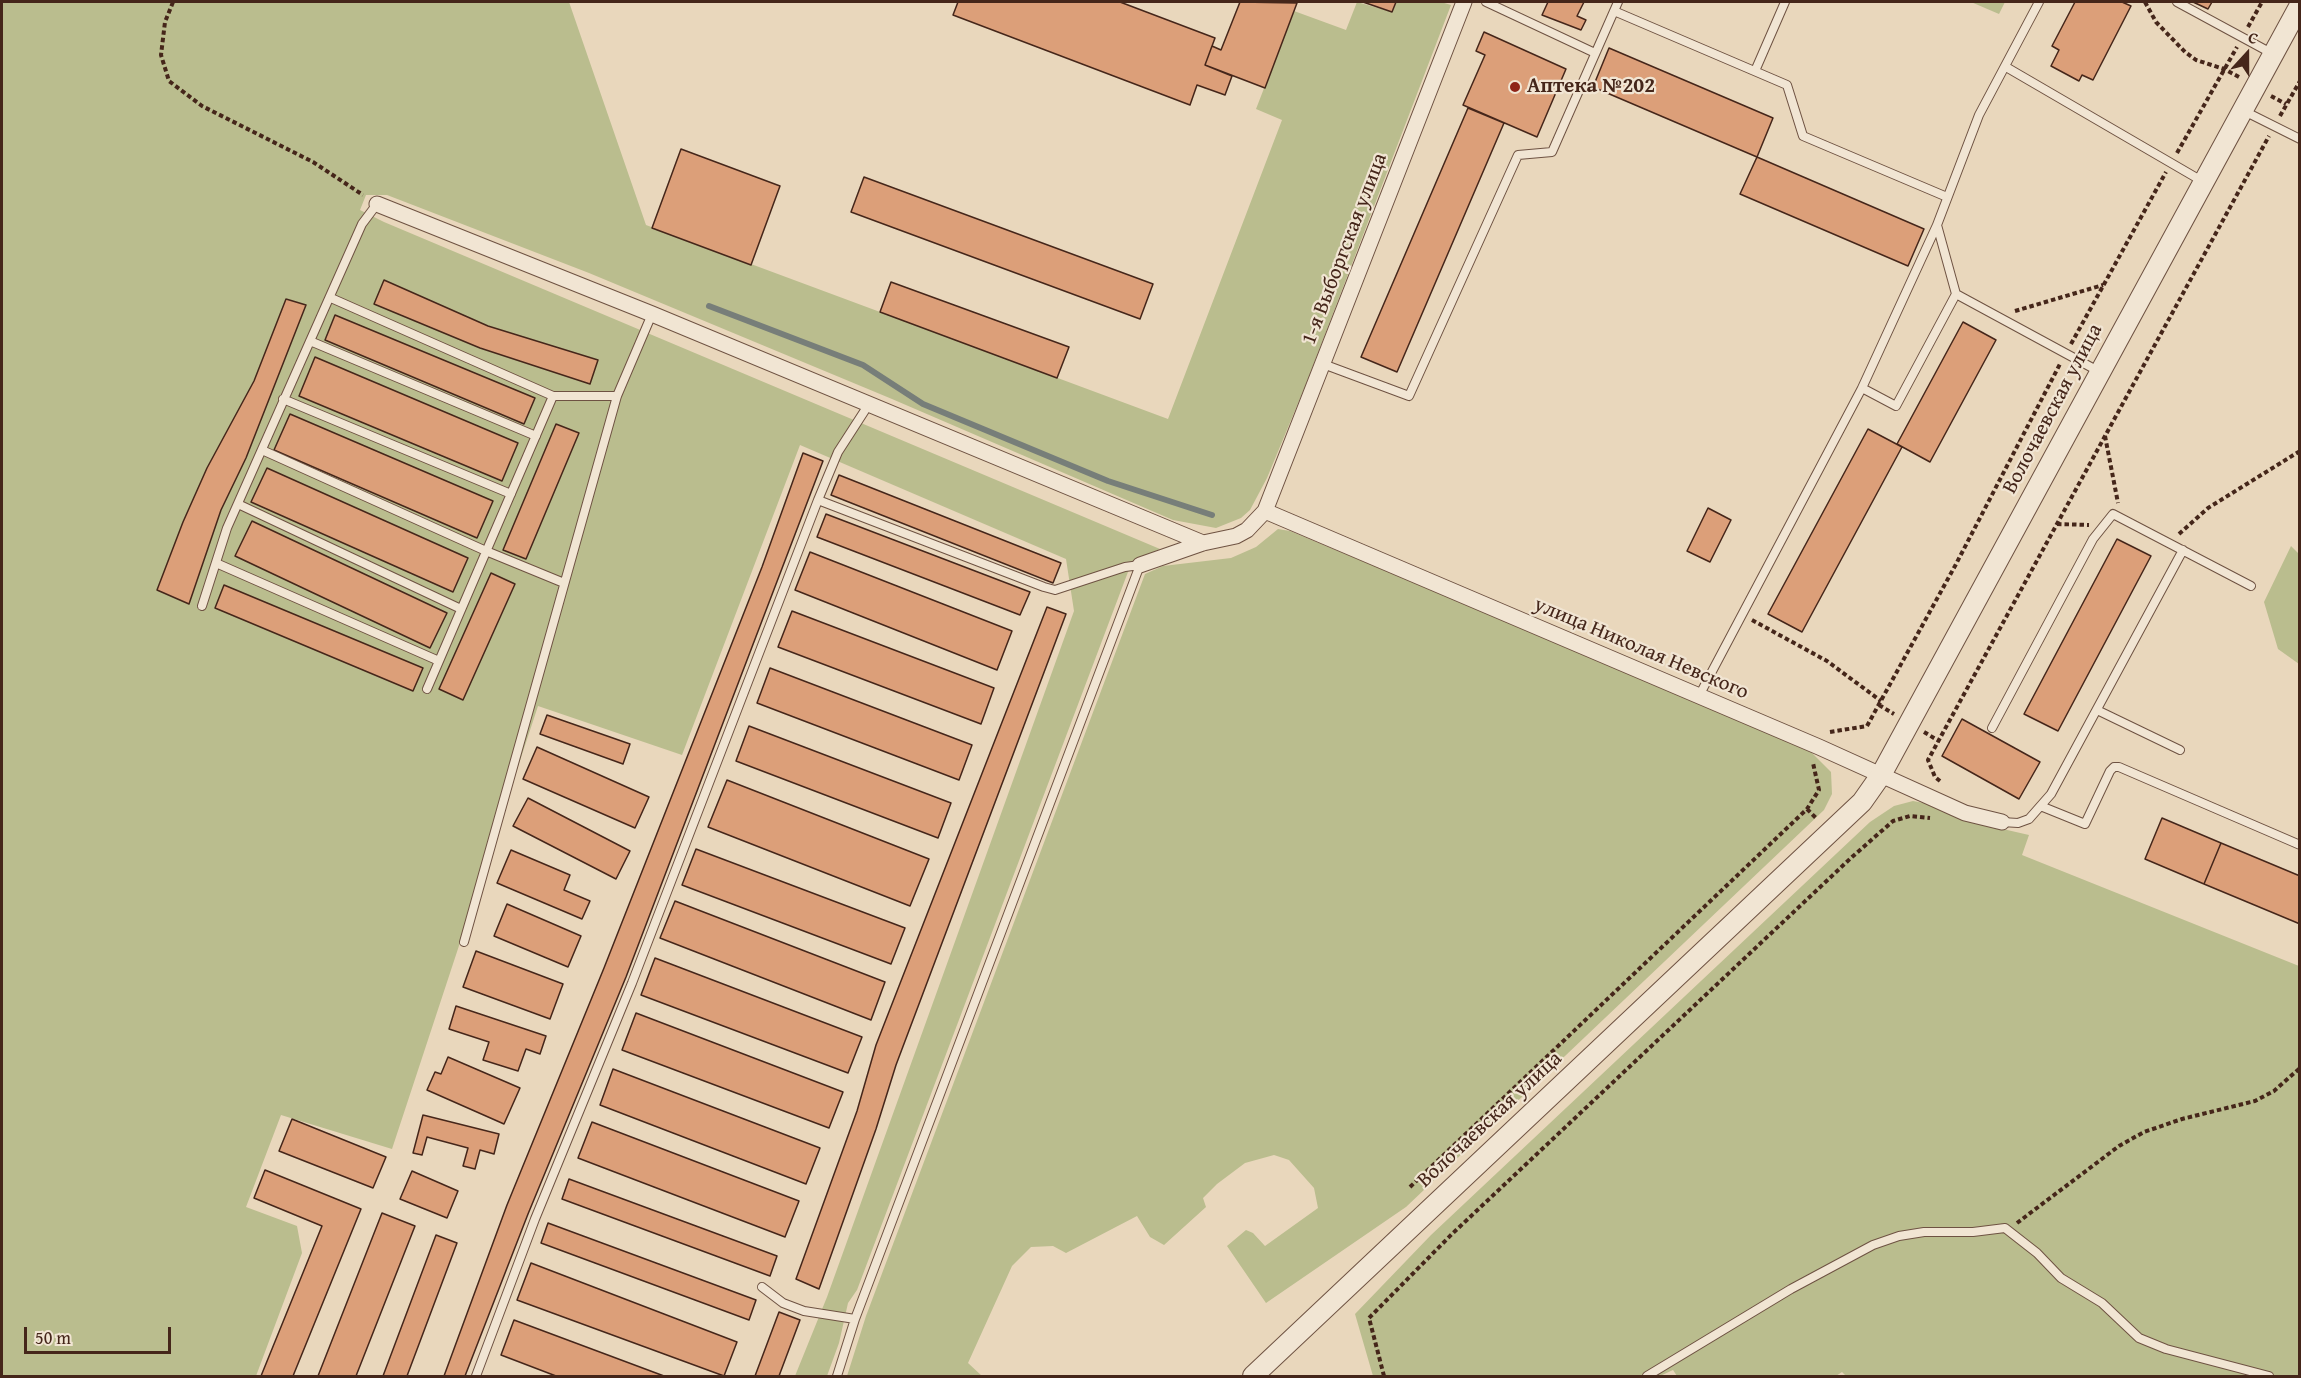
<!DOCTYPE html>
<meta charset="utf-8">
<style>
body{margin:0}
#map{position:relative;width:2301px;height:1378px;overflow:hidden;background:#e9d7bc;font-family:"Gentium Book Plus",serif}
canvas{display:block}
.frame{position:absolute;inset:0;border:3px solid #45261a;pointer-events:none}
.north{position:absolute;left:2217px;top:24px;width:60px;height:60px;-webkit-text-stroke:4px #f1e5d3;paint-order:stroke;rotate:21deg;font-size:16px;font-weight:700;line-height:24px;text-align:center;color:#45261a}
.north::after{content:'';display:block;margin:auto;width:21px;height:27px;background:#45261a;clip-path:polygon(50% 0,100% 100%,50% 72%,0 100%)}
.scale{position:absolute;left:24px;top:1327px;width:147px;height:27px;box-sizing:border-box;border:3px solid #45261a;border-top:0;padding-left:8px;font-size:18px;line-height:21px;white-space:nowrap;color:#45261a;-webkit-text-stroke:4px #f1e5d3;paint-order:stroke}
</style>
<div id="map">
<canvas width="2301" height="1378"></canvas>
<div class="frame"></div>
<div class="north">С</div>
<div class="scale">50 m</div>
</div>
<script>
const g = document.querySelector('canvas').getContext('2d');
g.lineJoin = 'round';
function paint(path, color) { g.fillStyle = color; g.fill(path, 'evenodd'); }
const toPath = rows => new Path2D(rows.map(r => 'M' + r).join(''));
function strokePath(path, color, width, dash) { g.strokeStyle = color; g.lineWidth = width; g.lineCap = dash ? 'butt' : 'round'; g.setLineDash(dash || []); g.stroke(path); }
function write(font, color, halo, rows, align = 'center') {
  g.font = font + ' "Gentium Book Plus",serif'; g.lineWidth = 4.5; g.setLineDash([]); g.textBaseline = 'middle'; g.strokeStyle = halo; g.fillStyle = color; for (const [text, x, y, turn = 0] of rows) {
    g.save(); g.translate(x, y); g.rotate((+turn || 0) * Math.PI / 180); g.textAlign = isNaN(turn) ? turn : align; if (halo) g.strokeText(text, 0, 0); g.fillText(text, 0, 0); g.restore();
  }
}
const green = toPath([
 [2,2,569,2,646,225,1168,419,1282,120,1256,109,1294,11,1346,30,1357,2,1392,12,1396,2,1441,2,1451,5,1306,384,1267,478,1250,510,1241,518,1216,528,1173,520,892,399,589,273,387,195,366,195,360,210,384,222,1160,549,1131,564,857,1290,848,1303,839,1343,827,1376,795,1376,827,1297,1074,611,1066,559,800,445,682,755,538,706,392,1149,281,1115,246,1207,297,1226,302,1253,256,1376,2,1376],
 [1971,2,2005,2,1999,14],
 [1278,529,1290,531,1564,645,1811,752,1831,772,1832,794,1824,810,1406,1207,1266,1303,1227,1246,1246,1230,1253,1233,1265,1246,1318,1208,1314,1188,1289,1160,1274,1155,1245,1163,1217,1184,1203,1198,1206,1207,1164,1245,1150,1237,1137,1216,1066,1253,1053,1246,1031,1247,1012,1266,968,1363,982,1376,847,1376,866,1316,1145,574,1163,566,1231,558,1256,547],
 [2291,546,2299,554,2299,664,2278,649,2264,602],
 [1913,801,1924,803,1981,824,2029,835,2022,855,2299,966,2299,1376,1846,1376,1842,1372,1836,1376,1677,1376,1673,1370,1660,1376,1373,1376,1355,1314,1431,1235,1870,822,1894,806]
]);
const stream = toPath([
 [709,306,863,365,923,404,1108,481,1212,515]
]);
const building = toPath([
 [958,2,1120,2,1215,38,1205,65,1232,76,1225,95,1197,85,1190,105,953,15,958,2],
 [1240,2,1297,3,1265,88,1205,65,1212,46,1221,50,1240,2],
 [1363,2,1396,2,1392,12,1363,2],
 [1548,2,1584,2,1577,16,1586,20,1581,30,1542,15,1548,2],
 [2075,2,2122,2,2131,6,2093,80,2082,75,2079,81,2051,66,2059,50,2052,46,2075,2],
 [2193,2,2212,2,2208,9,2193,2],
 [1484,32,1566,69,1537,137,1463,105,1485,55,1476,51,1484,32],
 [1609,48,1773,118,1757,157,1593,87,1609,48],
 [1468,108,1504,123,1397,372,1361,357,1468,108],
 [681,149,780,186,751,265,652,228,681,149],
 [1757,157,1924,229,1908,266,1740,194,1757,157],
 [864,177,1153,284,1140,319,851,212,864,177],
 [384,280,488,326,598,360,590,384,480,348,374,304,384,280],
 [891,282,1069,347,1057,378,880,312,891,282],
 [286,299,306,305,246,458,221,510,189,604,157,590,183,522,207,468,254,381,286,299],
 [335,315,535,398,524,424,325,340,335,315],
 [1963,322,1996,340,1930,462,1897,444,1963,322],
 [315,357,518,443,502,481,299,396,315,357],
 [290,414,493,501,477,538,274,450,290,414],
 [556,424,579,433,526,559,503,550,556,424],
 [1868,429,1902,447,1802,632,1768,614,1868,429],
 [803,453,823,461,626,977,528,1214,465,1376,444,1376,507,1205,604,968,762,567,803,453],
 [267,468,468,558,453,592,251,502,267,468],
 [839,475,1061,563,1053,583,831,495,839,475],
 [1708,508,1731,520,1710,562,1687,551,1708,508],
 [826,514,1030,592,1020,615,817,537,826,514],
 [252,521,447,613,430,648,235,556,252,521],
 [2117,539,2151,556,2058,731,2024,714,2117,539],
 [810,552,1012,631,997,670,795,590,810,552],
 [491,573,515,584,463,700,439,689,491,573],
 [224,585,423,668,413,691,215,608,224,585],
 [1047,607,1066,614,896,1065,876,1129,819,1289,796,1279,857,1111,876,1045,1047,607],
 [792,611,994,688,981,724,778,647,792,611],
 [770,668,972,745,959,780,757,703,770,668],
 [547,715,630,744,623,764,540,734,547,715],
 [1962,719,2040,762,2019,799,1942,756,1962,719],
 [749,726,951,803,938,838,736,761,749,726],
 [537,747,649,797,635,828,523,779,537,747],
 [727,780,929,859,910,906,708,827,727,780],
 [528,798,630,851,616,879,513,826,528,798],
 [2162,818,2221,843,2204,884,2145,859,2162,818],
 [2221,843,2300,876,2300,924,2204,884,2221,843],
 [696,849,905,928,891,964,682,885,696,849],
 [511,850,570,875,564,890,590,901,582,919,497,883,511,850],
 [675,901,885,982,871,1020,660,938,675,901],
 [507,904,581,936,568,967,494,936,507,904],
 [476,951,563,984,550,1019,463,987,476,951],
 [655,958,862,1037,848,1073,641,995,655,958],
 [456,1006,546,1036,540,1054,526,1049,518,1071,483,1060,489,1042,449,1029,456,1006],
 [636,1013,843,1092,829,1128,622,1050,636,1013],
 [448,1057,520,1088,504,1124,427,1090,435,1072,441,1074,448,1057],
 [613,1069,820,1148,806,1184,600,1105,613,1069],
 [423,1115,499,1134,494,1154,480,1150,475,1169,463,1166,468,1148,427,1137,422,1155,413,1153,423,1115],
 [292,1119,386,1157,373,1188,279,1151,292,1119],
 [592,1122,799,1201,785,1237,578,1158,592,1122],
 [265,1170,361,1209,293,1376,261,1376,322,1226,254,1198,265,1170],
 [412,1171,458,1191,447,1218,400,1199,412,1171],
 [569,1179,777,1256,770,1276,562,1199,569,1179],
 [382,1213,415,1226,356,1376,318,1376,382,1213],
 [548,1223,756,1300,749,1320,541,1243,548,1223],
 [436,1235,457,1243,407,1376,383,1376,436,1235],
 [531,1263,737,1342,724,1376,517,1300,531,1263],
 [779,1312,800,1320,779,1376,755,1376,779,1312],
 [514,1320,664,1376,556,1376,501,1355,514,1320]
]);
const path = toPath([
 [173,2,165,22,161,55,169,81,202,106,313,162,363,195],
 [2145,2,2156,22,2185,52,2196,60,2224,69,2239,77],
 [2248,27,2262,2],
 [2271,96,2286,104],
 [2280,116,2300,81],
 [2177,153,2237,47],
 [2015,311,2103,285],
 [2071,344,2166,172],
 [2105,436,2118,503],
 [2057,524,2089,525],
 [2179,534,2208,508,2300,451],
 [1752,620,1827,661,1881,701],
 [1879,705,1894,714],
 [1830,732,1867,726,1955,566,2060,364],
 [1924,732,1939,741],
 [1940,781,1935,777,1928,760,2269,136],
 [1807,809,1817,819],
 [1410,1187,1807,809,1819,790,1813,763],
 [2017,1223,2119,1146,2144,1132,2182,1119,2255,1101,2274,1091,2300,1068],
 [1384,1376,1369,1318,1452,1234,1852,857,1893,821,1910,816,1930,818]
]);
const service = toPath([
 [1486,2,1595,53],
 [2177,2,2273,54],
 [1614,11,1787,85,1803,136,1947,197],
 [2006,67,2202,181],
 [1755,71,1785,2],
 [2244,111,2300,139],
 [1956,294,2100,372],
 [331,298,553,396,617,396],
 [310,341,536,436],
 [1323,364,1409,396,1518,155,1552,152,1618,2],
 [1862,388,1937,225],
 [283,399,511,494],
 [262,450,486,551,564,583],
 [818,500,1044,587,1055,590,1125,567,1140,565],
 [238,504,461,609],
 [216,563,439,661],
 [202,606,227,528,362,224,377,204],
 [427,689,553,396],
 [1699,696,1862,388,1896,406,1956,294,1937,225,1979,115,2039,2],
 [2097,710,2180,750],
 [1992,728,2093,539,2113,514,2251,586],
 [2043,807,2085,824,2110,771,2114,767,2119,767,2300,845],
 [2002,822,2018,823,2029,819,2051,794,2183,550],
 [464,942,617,396,652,314],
 [762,1287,783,1303,804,1311,855,1319],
 [476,1376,535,1219,632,983,818,500,838,452,869,404],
 [837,1376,855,1319,1140,565],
 [1647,1376,1791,1289,1873,1245,1899,1236,1924,1232,1973,1232,2005,1228,2037,1253,2061,1278,2102,1303,2139,1338,2166,1349,2269,1376]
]);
const minor = toPath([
 [377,204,652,314,1203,543],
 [1265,511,1819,747,1965,813,2002,822],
 [1140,565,1203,543,1236,536,1247,530,1265,511,1464,2]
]);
const tertiary = toPath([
 [1253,1376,1862,802,1881,775,2300,5]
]);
const markers = [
 [1515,87,6,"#8f2418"]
];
const poiNames = [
 ["Аптека №202",1527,87]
];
const streetNames = [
 ["1-я Выборгская улица",1345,249,-69],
 ["Волочаевская улица",2053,409,-62],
 ["улица Николая Невского",1641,649,23],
 ["Волочаевская улица",1490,1120,-43]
];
paint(green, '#babd8e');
strokePath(stream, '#777e79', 6);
paint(building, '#dc9f79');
strokePath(building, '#45261a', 1.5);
strokePath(service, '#6e5242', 10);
strokePath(minor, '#6e5242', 17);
strokePath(tertiary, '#6e5242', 22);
strokePath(path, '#45261a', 4, [4.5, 3]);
strokePath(service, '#f1e5d3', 8);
strokePath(minor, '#f1e5d3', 15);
strokePath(tertiary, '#f1e5d3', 20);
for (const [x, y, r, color] of markers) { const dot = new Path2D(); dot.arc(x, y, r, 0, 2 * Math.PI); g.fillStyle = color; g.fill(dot); strokePath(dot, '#f1e5d3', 2); }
write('bold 21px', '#45261a', '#f1e5d3', poiNames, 'left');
write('21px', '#45261a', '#f1e5d3', streetNames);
</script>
